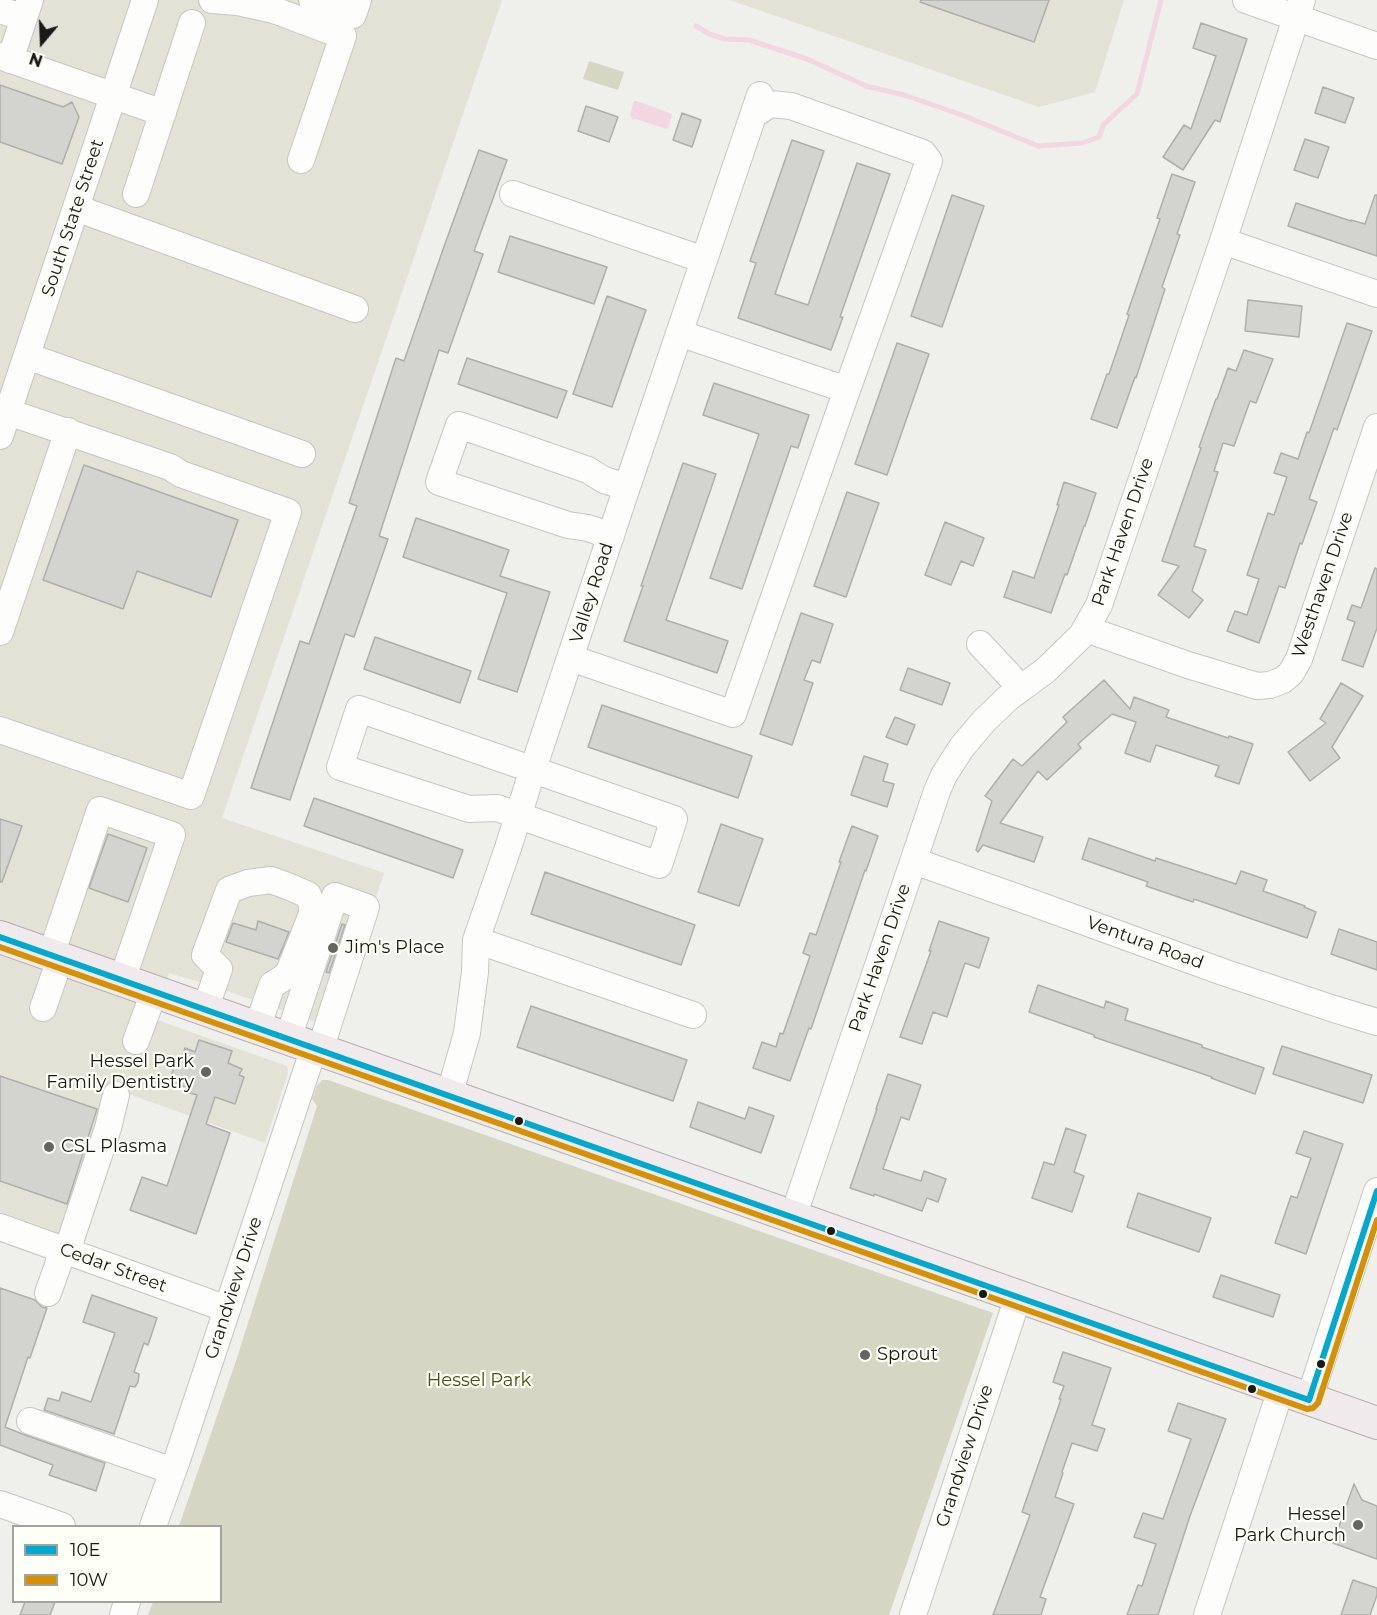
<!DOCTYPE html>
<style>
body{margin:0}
#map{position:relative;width:1377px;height:1615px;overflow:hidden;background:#efefeb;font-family:Montserrat,sans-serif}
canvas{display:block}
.legend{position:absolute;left:12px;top:1525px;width:210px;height:78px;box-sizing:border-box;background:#fefff6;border:2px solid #a2a39d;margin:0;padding:8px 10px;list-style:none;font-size:18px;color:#191917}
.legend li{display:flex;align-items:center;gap:12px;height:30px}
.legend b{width:30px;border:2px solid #a2a39d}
.north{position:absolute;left:12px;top:12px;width:60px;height:60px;-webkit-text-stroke:4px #fefff6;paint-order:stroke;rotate:199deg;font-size:16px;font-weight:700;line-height:24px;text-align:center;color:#191917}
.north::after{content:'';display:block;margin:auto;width:21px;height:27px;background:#191917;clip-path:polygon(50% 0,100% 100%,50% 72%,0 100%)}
</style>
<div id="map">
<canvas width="1377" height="1615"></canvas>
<ul class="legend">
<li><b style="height:8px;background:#00a9ce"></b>10E</li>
<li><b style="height:8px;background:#d69103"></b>10W</li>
</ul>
<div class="north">N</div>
</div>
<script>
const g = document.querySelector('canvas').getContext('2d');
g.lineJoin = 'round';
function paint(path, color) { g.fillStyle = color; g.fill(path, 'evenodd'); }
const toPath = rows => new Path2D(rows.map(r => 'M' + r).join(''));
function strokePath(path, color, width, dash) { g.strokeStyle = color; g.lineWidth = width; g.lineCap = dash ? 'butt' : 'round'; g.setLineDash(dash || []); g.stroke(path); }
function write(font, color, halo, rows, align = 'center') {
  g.font = font + ' Montserrat,sans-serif'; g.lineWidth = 4.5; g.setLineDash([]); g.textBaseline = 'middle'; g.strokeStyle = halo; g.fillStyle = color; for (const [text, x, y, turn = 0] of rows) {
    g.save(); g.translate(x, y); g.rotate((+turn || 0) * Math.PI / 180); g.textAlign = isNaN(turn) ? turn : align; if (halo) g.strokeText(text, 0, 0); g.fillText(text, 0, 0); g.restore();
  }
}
const built = toPath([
 [0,0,502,0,222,818,384,873,333,1028,213,986,169,973,154,1019,287,1066,288,1073,265,1143,129,1094,79,1241,0,1212],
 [730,0,1124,0,1095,92,1039,107]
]);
const green = toPath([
 [589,61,624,72,618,90,583,79],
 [322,1080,328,1080,993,1313,889,1615,148,1615,153,1602,220,1602,220,1526,179,1526,236,1361,317,1106,312,1099,317,1086]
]);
const water = toPath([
 [634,101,637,101,672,114,669,127,666,129,636,119,633,120,630,115]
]);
const stream = toPath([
 [696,26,709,34,725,39,749,40,807,59,866,86,904,95,962,115,1038,146,1082,143,1099,137,1104,124,1137,94,1161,0]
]);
const building = toPath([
 [921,0,1049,0,1034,42,920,2,921,0],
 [1201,23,1247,39,1220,122,1215,120,1183,170,1163,157,1184,125,1191,129,1216,56,1193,48,1201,23],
 [0,85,63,107,72,102,79,117,62,164,0,142,0,85],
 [1323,87,1354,98,1345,123,1315,113,1323,87],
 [586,106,618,117,609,142,578,131,586,106],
 [682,113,701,120,692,147,673,140,682,113],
 [1305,139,1329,147,1318,178,1294,170,1305,139],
 [792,140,824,151,775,294,808,305,857,163,890,174,840,317,843,317,831,350,738,318,756,263,750,261,792,140],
 [479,150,507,160,474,251,483,254,448,353,439,350,379,536,388,539,354,637,345,634,290,800,251,788,300,641,309,644,357,506,349,503,396,358,404,361,446,241,479,150],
 [1172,174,1195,182,1177,234,1180,235,1162,287,1165,289,1136,378,1135,377,1117,428,1091,419,1107,374,1109,374,1129,315,1127,314,1160,219,1157,218,1172,174],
 [952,195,984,206,942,327,911,316,952,195],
 [1375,195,1377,195,1377,256,1288,226,1296,203,1351,221,1351,220,1365,224,1375,195],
 [510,236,607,267,594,304,498,272,510,236],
 [607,296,646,310,612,407,573,394,607,296],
 [1248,300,1302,306,1299,337,1245,331,1248,300],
 [1347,323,1372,331,1337,430,1334,428,1309,499,1317,502,1302,544,1300,543,1285,588,1279,586,1259,643,1227,631,1235,611,1247,615,1259,579,1247,575,1268,513,1274,515,1287,477,1274,473,1281,453,1298,459,1307,432,1309,433,1347,323],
 [897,343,929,354,887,475,855,464,897,343],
 [1244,350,1273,359,1256,403,1250,401,1234,446,1223,443,1214,471,1218,472,1194,546,1206,550,1192,591,1203,600,1189,618,1158,595,1179,566,1162,561,1201,448,1199,447,1216,399,1217,399,1228,368,1236,371,1244,350],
 [467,358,567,391,557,418,458,384,467,358],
 [714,383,809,415,798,448,791,446,742,589,710,578,759,434,703,415,714,383],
 [683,463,716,474,666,620,728,641,717,673,624,641,643,586,641,586,683,463],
 [84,465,238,520,211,597,137,571,123,609,43,580,84,465],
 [1064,482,1096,493,1085,526,1084,526,1067,575,1065,574,1051,613,1004,597,1013,571,1034,578,1059,505,1057,505,1064,482],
 [847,492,879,503,846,597,814,586,847,492],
 [416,518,509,550,500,576,550,592,517,692,478,679,507,593,403,557,416,518],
 [945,522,984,538,973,566,961,561,951,585,925,575,945,522],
 [1375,568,1377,569,1377,628,1363,667,1342,660,1355,622,1347,619,1352,605,1361,608,1375,568],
 [801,613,833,624,820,663,812,660,804,680,813,683,792,745,760,734,801,613],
 [375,637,471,671,460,703,364,669,375,637],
 [908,668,950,683,942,705,900,690,908,668],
 [1104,680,1130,709,1134,697,1169,710,1166,717,1228,738,1229,736,1253,744,1239,784,1215,776,1219,766,1156,745,1150,762,1125,753,1136,722,1112,714,1078,744,1081,748,1047,780,1038,771,1000,823,1043,837,1034,862,983,845,978,852,976,850,992,801,985,796,1013,759,1022,766,1067,722,1063,717,1104,680],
 [1341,683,1363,696,1332,747,1340,758,1310,781,1288,752,1326,723,1320,719,1341,683],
 [602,705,752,756,738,798,588,747,602,705],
 [895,717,915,725,907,745,886,737,895,717],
 [864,756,888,764,883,781,894,784,887,807,851,795,864,756],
 [314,798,463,850,453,878,304,826,314,798],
 [0,819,22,826,2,882,0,882,0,819],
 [721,824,763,839,739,906,698,892,721,824],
 [852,826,878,836,866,871,865,870,811,1029,809,1028,790,1081,753,1068,762,1042,776,1047,780,1033,783,1034,810,956,803,953,810,933,816,935,841,862,839,862,852,826],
 [108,834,147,848,128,902,89,888,108,834],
 [1089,838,1155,861,1156,858,1236,884,1241,871,1267,880,1263,891,1305,906,1304,907,1316,912,1307,938,1194,899,1193,902,1146,886,1148,882,1082,859,1089,838],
 [545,872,695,925,681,965,531,914,545,872],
 [258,921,289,932,278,959,226,942,233,923,256,930,258,921],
 [939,921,989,938,979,968,965,963,947,1017,933,1012,922,1044,900,1037,931,951,929,951,939,921],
 [342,924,345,925,329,973,326,972,342,924],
 [1339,929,1377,942,1377,970,1331,954,1339,929],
 [1038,985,1104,1008,1106,1001,1128,1009,1125,1020,1202,1045,1202,1047,1264,1068,1255,1094,1211,1078,1212,1077,1094,1037,1094,1035,1029,1012,1038,985],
 [531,1006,687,1060,673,1101,517,1047,531,1006],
 [199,1040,232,1051,228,1063,242,1069,239,1075,244,1077,235,1104,215,1097,206,1124,230,1133,196,1234,130,1210,142,1177,167,1186,197,1095,187,1092,189,1088,169,1081,178,1057,182,1057,185,1048,195,1052,199,1040],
 [1282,1046,1372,1075,1363,1103,1273,1074,1282,1046],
 [888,1074,921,1085,909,1120,901,1117,883,1169,921,1181,924,1171,946,1179,938,1202,927,1198,922,1211,874,1194,874,1196,850,1188,877,1109,876,1109,888,1074],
 [0,1076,97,1109,67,1204,0,1181,0,1076],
 [698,1102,745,1119,749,1107,774,1116,761,1153,690,1127,698,1102],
 [1066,1128,1086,1135,1074,1172,1084,1176,1072,1212,1032,1198,1044,1162,1054,1165,1066,1128],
 [1304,1131,1343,1144,1306,1254,1275,1243,1291,1196,1297,1198,1311,1158,1296,1153,1304,1131],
 [1138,1193,1211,1218,1199,1252,1127,1227,1138,1193],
 [1221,1275,1280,1295,1273,1317,1213,1297,1221,1275],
 [0,1288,35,1300,42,1307,47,1308,30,1358,28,1357,5,1427,25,1435,105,1463,96,1491,49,1475,53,1465,0,1445,0,1288],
 [92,1295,157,1318,148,1345,144,1343,134,1372,139,1374,138,1382,135,1387,130,1386,114,1434,44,1410,48,1398,59,1401,62,1392,91,1402,115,1333,83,1322,92,1295],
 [1063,1352,1111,1368,1092,1425,1105,1429,1097,1451,1072,1443,1062,1472,1063,1473,1055,1497,1074,1504,1040,1597,1046,1599,1041,1615,993,1615,1030,1515,1022,1512,1061,1399,1059,1399,1064,1386,1053,1382,1063,1352],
 [1178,1403,1226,1419,1190,1516,1158,1615,1127,1615,1138,1585,1142,1586,1156,1544,1134,1537,1143,1513,1163,1519,1191,1439,1168,1431,1178,1403],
 [1354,1484,1362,1500,1377,1506,1377,1559,1333,1543,1354,1484],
 [1353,1580,1377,1588,1377,1595,1370,1615,1341,1615,1353,1580],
 [25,1602,55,1602,50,1615,20,1615,25,1602]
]);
const minor = toPath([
 [212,0,238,2,274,10,343,36,301,160],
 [312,0,353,15,358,0],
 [1246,0,1377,46],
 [0,10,24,18],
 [0,56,163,113],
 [10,60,30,0],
 [136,194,192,23],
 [513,194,704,260],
 [76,208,355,309],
 [1223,241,1377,294],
 [679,333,847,390],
 [27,356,302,454],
 [0,436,145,0],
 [611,536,588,528,568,525,439,482,459,425,588,470,604,480,627,487],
 [1086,629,1188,665,1257,686,1270,685,1283,680,1291,673,1299,659,1377,427],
 [0,632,68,431],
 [980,644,1021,688],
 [571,658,733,714,847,390,929,161,923,153,791,106,770,104,755,114],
 [359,709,674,819,659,865,497,808,469,809,340,767,359,709],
 [0,730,191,796,288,512,181,474,170,467,8,412],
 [914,861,1033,903,1223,972,1334,1009,1377,1022],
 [476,940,693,1015],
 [51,955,100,810,172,835,122,980],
 [43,1008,60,959],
 [205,1010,219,969,205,955,229,890,248,883,271,880,290,887,308,895,312,905,312,914,289,972,283,978,272,985,257,1028],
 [288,1039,335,896,366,907,320,1050],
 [136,1041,154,992],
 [449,1096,467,1033,475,972,476,940,508,848,533,769,627,487,760,95],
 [793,1217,937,791,944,775,962,747,984,721,1008,698,1046,670,1082,635,1099,605,1223,241,1302,0],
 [0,1227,227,1309],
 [67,1251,108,1128,116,1095],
 [48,1293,58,1265,61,1249],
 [1309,1400,1377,1191],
 [30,1421,173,1471],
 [0,1504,62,1526],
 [153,1526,177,1460,314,1048],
 [123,1615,127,1602],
 [913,1615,1018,1297],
 [1207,1615,1281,1389]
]);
const major = toPath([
 [0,937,1377,1423]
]);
const bus1 = toPath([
 [0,937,1309,1400,1377,1191]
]);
const bus2 = toPath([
 [0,947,1307,1409,1313,1408,1318,1403,1377,1220]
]);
const markers = [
 [333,948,6,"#646461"],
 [206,1072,6,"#646461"],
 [519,1121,5,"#191917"],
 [49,1147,6,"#646461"],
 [831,1231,5,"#191917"],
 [983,1294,5,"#191917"],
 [865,1355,6,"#646461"],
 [1321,1364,5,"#191917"],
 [1252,1389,5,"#191917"],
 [1358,1525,6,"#646461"]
];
const streetNames = [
 ["South State Street",73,218,-72],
 ["Park Haven Drive",1123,532,-71],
 ["Westhaven Drive",1323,585,-71],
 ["Valley Road",592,593,-72],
 ["Ventura Road",1145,943,20],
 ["Park Haven Drive",880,958,-71],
 ["Cedar Street",113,1268,20],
 ["Grandview Drive",234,1288,-72],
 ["Grandview Drive",965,1456,-72]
];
const poiNames = [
 ["Jim's Place",345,948],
 ["Hessel Park",194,1062,"right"],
 ["Family Dentistry",194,1083,"right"],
 ["CSL Plasma",61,1147],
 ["Sprout",877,1355],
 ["Hessel",1346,1515,"right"],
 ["Park Church",1346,1536,"right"]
];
const parkNames = [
 ["Hessel Park",479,1381]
];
paint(built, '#e2e2d7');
paint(green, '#d5d6c4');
paint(water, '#f2d6e2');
strokePath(stream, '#f2d6e2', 5);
paint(building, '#d3d3d0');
strokePath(building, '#aeaeab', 1.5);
strokePath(minor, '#c6c6c3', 28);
strokePath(major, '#b7abaf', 34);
strokePath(minor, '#fdfdfc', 26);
strokePath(major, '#f1eaed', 32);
strokePath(bus1, '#00a9ce', 6);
strokePath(bus2, '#d69103', 6);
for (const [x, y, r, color] of markers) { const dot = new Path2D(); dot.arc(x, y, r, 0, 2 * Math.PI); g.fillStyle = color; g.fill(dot); strokePath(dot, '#fefff6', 2); }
write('18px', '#191917', '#fefff6', streetNames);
write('18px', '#191917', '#fefff6', poiNames, 'left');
write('18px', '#4e4f10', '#fefff6', parkNames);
</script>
